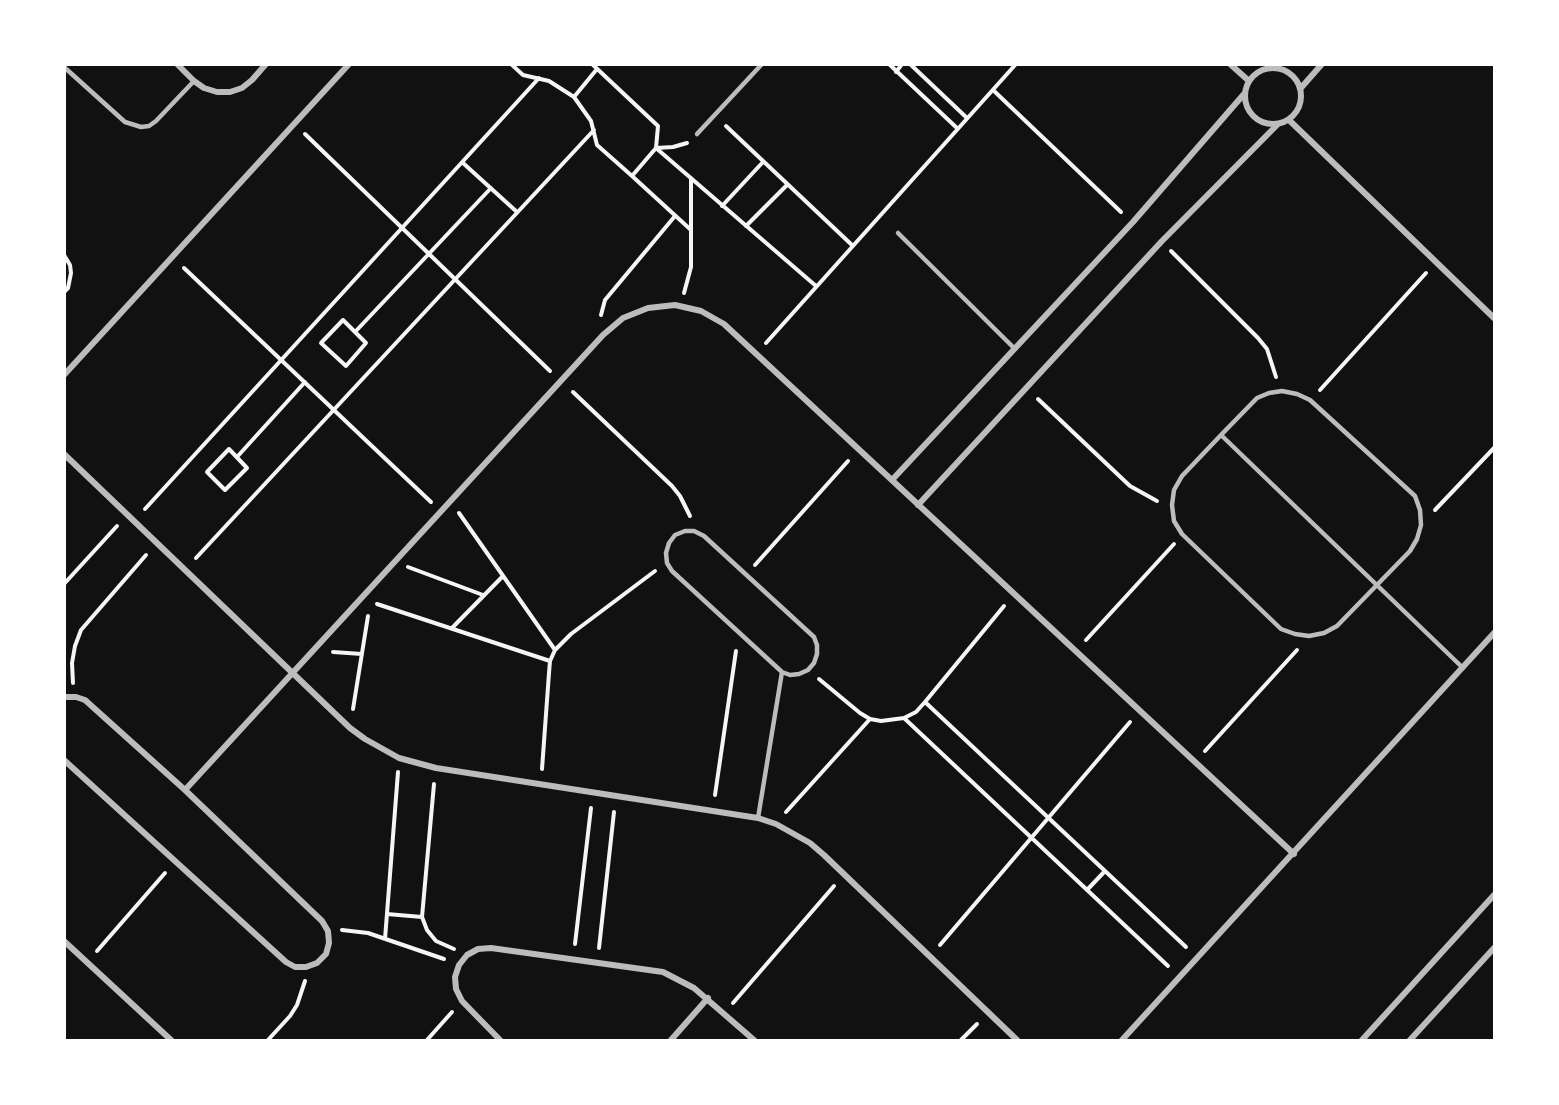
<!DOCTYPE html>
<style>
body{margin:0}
#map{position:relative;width:1559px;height:1105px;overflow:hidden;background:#111;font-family:"PT Sans",sans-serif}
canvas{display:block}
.frame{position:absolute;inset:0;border:66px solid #fff;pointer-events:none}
</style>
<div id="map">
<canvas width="1559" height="1105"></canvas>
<div class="frame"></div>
</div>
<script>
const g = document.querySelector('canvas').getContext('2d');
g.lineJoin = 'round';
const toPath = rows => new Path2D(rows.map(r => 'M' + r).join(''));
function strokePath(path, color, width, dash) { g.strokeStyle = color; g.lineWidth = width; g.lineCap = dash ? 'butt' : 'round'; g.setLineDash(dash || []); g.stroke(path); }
const path = toPath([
 [511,64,523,75,549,81,574,97,591,121,597,145,632,176],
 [592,64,658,126,656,148,816,286],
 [889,64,958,129],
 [910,64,967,118],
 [896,72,902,64],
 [993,90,1121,212],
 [574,97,597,69],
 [726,126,853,246],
 [305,134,550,371],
 [687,143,673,147,656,148,632,176,691,230],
 [463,163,517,212],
 [722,206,763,162],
 [746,226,787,185],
 [1171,251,1258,338,1267,349,1276,377],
 [64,255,70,265,71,273,68,288,64,292],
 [184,268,431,502],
 [684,293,691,267,691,178],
 [601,315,605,300,675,216],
 [343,320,366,343,346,366,321,343,343,320],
 [355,332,491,188],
 [766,343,1016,64],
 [1320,390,1426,273],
 [573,392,672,486,680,496,690,516],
 [1038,399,1130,486,1157,501],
 [229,449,247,468,225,490,207,472,229,449],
 [237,457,305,382],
 [145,509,539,78],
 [1435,510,1494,448],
 [459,513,555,650],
 [196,558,594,130],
 [755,565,848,461],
 [408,567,483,595],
 [64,584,117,526],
 [377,604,550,661],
 [452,628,503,576],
 [1086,640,1174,544],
 [333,652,362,654],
 [819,679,860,713,870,719,881,721,904,718,916,712,925,702,1004,606],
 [73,683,72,663,75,646,81,630,146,555],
 [925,702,1186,947],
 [353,709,368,616],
 [904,718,1168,966],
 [1205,751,1297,650],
 [542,769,549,673,550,661,555,650,571,634,655,571],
 [434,784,422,917,427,930,436,941,454,949],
 [715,795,736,651],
 [786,812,870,719],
 [1087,890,1105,871],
 [387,914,422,917],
 [342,930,368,933,444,959],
 [385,939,398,772],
 [575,944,591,808],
 [940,945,1130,722],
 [599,948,614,812],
 [97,951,165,873],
 [733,1003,834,886],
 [268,1040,290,1016,297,1005,305,981],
 [427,1040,452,1012],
 [961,1040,977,1024]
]);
const service = toPath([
 [64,67,125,122,141,127,149,126,156,121,194,81],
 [697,134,762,64],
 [898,233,1015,349],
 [1282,391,1297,394,1310,400,1415,496,1420,510,1421,525,1417,539,1410,551,1337,626,1324,633,1309,636,1295,634,1281,629,1182,534,1174,521,1172,505,1174,490,1182,476,1221,435,1257,398,1269,393,1282,391],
 [1221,435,1463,668],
 [685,531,694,531,704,536,814,637,817,645,817,654,814,663,808,670,799,674,790,675,782,672,672,571,667,563,666,553,669,543,675,535,685,531],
 [758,818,782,672]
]);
const minor = toPath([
 [177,64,194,81,204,88,217,92,230,92,242,88,252,80,266,64],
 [1230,64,1249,81],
 '1245 96a28 28 0 1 1 56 0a28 28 0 1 1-56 0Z',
 [1300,89,1322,64],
 [1289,120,1494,318],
 [64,375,349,64],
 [64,454,350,728,365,739,399,758,436,768,758,818,776,824,810,843,824,855,1017,1040],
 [892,480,1133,222,1244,94],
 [918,505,1162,241,1278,124],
 [64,697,76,697,85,700,185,790,322,921,328,931,329,943,326,954,317,963,306,967,295,967,286,962,64,760],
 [185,790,603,335,623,318,648,308,675,305,701,311,724,324,1294,854],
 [64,941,171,1040],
 [500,1040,462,1001,456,989,455,977,459,965,467,955,478,949,491,948,663,972,694,988,754,1040],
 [671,1040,708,998],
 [1122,1040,1494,633],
 [1362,1040,1494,895],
 [1410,1040,1494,948]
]);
strokePath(path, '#f5f5f5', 4);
strokePath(service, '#bcbcbc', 4.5);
strokePath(minor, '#bcbcbc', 6);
</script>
